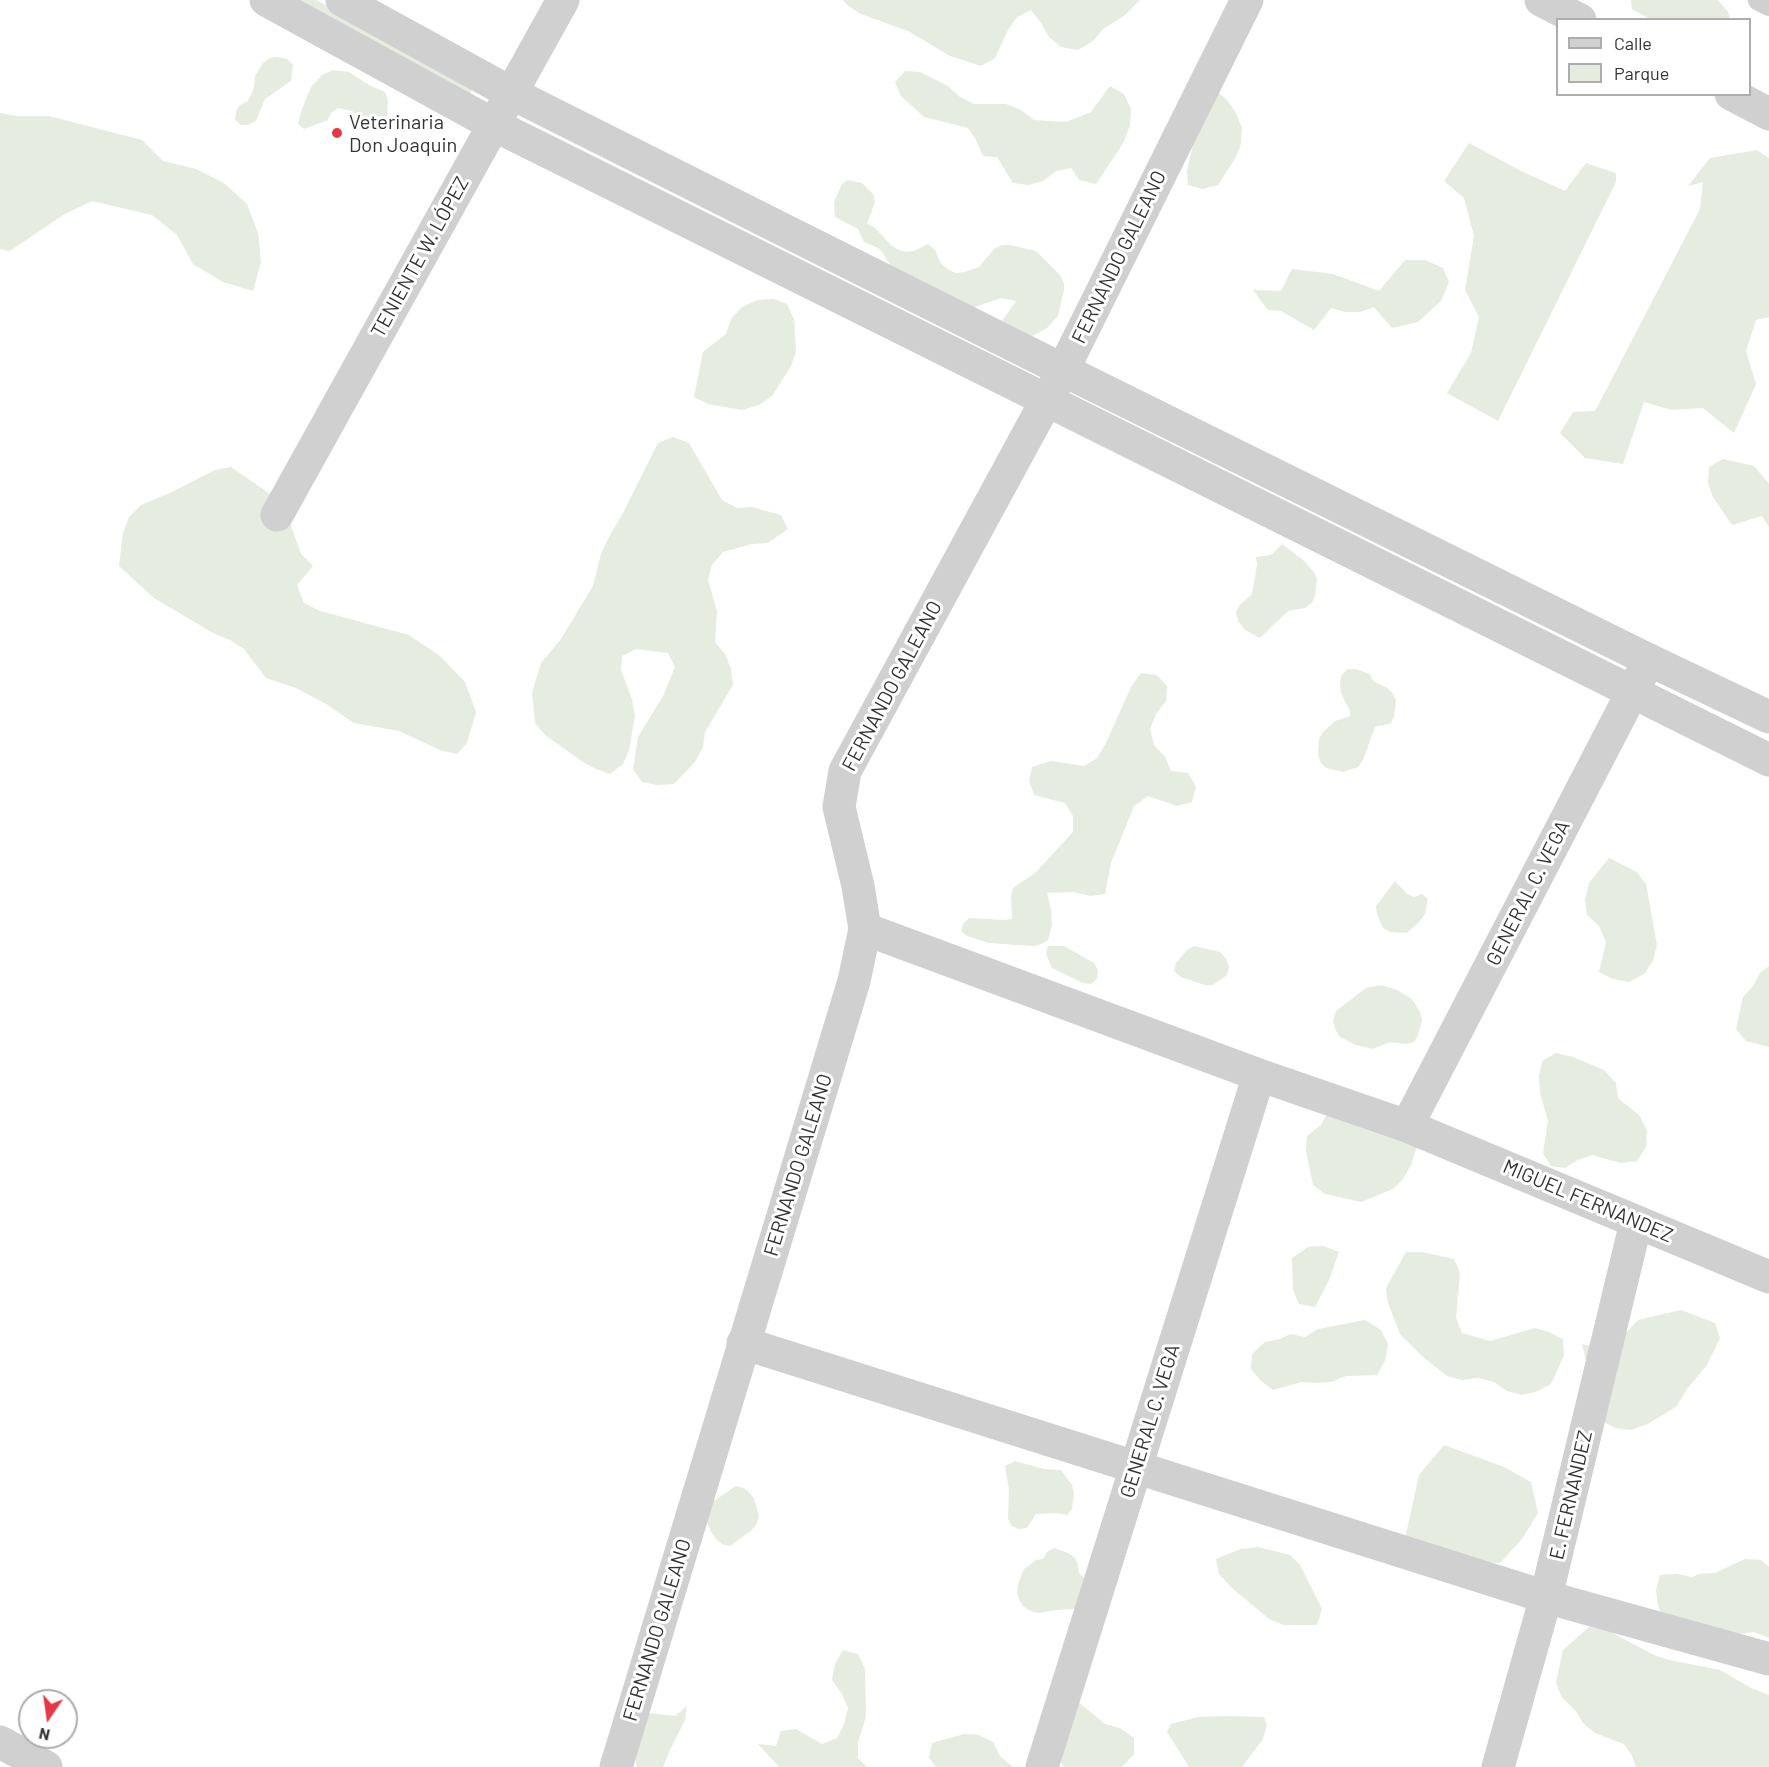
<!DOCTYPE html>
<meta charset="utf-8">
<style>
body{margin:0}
#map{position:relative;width:1769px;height:1767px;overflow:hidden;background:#fff;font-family:Barlow,sans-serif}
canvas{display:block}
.legend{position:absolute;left:1556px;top:18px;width:195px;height:78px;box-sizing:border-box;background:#fff;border:2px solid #adadad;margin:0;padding:8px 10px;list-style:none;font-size:18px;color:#333}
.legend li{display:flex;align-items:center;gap:12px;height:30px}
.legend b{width:30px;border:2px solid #adadad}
.north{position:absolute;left:18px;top:1689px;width:60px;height:60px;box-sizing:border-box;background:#fff;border:2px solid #adadad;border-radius:50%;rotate:193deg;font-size:16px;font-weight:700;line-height:24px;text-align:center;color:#333}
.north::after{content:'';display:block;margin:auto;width:21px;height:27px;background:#e63946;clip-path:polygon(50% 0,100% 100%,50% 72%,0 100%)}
</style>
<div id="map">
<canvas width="1769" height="1767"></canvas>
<ul class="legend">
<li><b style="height:8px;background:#d0d0d0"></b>Calle</li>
<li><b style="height:16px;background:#e6ecdf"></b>Parque</li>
</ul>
<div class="north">N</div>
</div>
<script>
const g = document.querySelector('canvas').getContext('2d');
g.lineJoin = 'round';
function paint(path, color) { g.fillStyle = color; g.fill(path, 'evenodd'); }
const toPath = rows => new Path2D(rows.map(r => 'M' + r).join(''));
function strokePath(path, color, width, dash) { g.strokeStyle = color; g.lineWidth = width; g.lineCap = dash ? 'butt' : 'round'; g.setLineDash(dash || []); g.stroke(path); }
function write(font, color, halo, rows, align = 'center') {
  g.font = font + ' Barlow,sans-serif'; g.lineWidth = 6; g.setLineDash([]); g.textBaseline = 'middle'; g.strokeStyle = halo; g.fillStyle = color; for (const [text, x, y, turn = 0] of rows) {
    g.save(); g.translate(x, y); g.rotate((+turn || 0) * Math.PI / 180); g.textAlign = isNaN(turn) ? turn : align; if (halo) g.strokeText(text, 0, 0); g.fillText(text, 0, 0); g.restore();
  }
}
const green = toPath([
 [296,0,316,0,470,84,472,88,471,93,469,94],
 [843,0,1140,0,1124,16,1103,29,1093,41,1078,50,1061,47,1049,37,1041,23,1031,10,1017,17,1008,30,995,58,981,66,950,56,908,31,861,14,847,5],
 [1631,0,1718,0,1728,12,1730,19,1650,19,1632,9],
 [278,57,287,59,293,65,291,81,265,99,256,121,248,125,241,125,235,120,236,111,240,105,248,101,251,95,254,87,255,76,263,63,270,58],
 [333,70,349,72,369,85,385,92,388,100,387,116,382,121,374,123,366,121,352,111,338,108,331,113,328,120,304,129,298,124,302,109,311,87,322,75],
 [905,71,920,72,948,86,960,97,974,104,1006,104,1021,110,1034,120,1066,122,1091,112,1110,86,1124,94,1131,109,1130,125,1124,142,1096,184,1079,180,1071,168,1056,171,1043,181,1028,185,1013,183,997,157,983,156,976,140,968,128,924,117,901,96,895,82],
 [1215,90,1227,100,1236,113,1242,128,1241,144,1236,157,1218,185,1202,189,1188,185,1187,171,1195,135],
 [0,113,17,116,49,116,142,140,163,161,196,169,224,183,247,204,258,233,261,262,253,291,223,282,193,264,177,235,152,215,92,201,63,215,10,251,0,249],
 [1469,143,1521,171,1565,191,1586,163,1616,173,1616,182,1498,421,1447,393,1471,353,1479,317,1465,290,1474,236,1464,198,1444,181],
 [1757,150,1769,158,1769,317,1756,320,1746,351,1756,384,1734,433,1703,408,1671,410,1644,402,1623,464,1585,458,1560,433,1573,412,1595,411,1615,373,1700,209,1703,182,1688,186,1710,158],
 [847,180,862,183,873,194,875,202,867,224,874,227,892,246,899,250,906,252,914,251,928,244,935,250,941,264,949,270,956,273,965,272,979,267,994,249,1002,245,1010,245,1036,251,1060,275,1064,283,1064,290,1058,316,1047,328,1032,336,1002,321,1016,301,1001,298,969,309,938,300,921,280,904,276,892,268,883,253,878,248,864,242,858,229,835,217,834,202,842,184],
 [1405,260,1425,260,1443,268,1449,282,1441,301,1418,322,1392,328,1374,307,1360,312,1345,312,1331,308,1314,330,1281,311,1268,310,1253,290,1281,291,1292,269,1333,274,1379,291],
 [774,299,787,304,794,319,796,352,791,366,772,396,759,405,742,410,708,404,694,397,703,352,726,334,731,319,742,307,758,300],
 [673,437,689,443,722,500,737,508,752,507,781,515,788,529,768,543,752,544,723,552,712,565,708,580,717,611,715,642,725,654,731,669,733,685,705,732,703,747,695,762,674,784,657,785,642,782,633,769,638,737,663,696,675,667,668,653,636,649,622,656,621,670,632,699,635,716,629,750,623,764,610,774,596,769,583,762,545,735,535,723,532,693,541,663,561,639,593,586,601,554,608,539,624,511,658,443],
 [1723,459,1754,466,1769,484,1769,527,1762,516,1732,525,1713,497,1708,484,1709,467],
 [231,467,273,496,285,509,301,554,313,566,297,585,304,603,320,611,409,635,440,656,465,682,476,712,467,743,457,754,440,750,399,731,354,723,326,704,296,688,266,678,244,649,230,640,213,633,154,598,119,566,123,533,129,517,141,505,172,492,215,470],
 [1282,544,1303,560,1314,572,1317,579,1315,595,1312,603,1305,608,1288,611,1260,638,1245,630,1238,621,1236,613,1239,606,1252,594,1257,565,1256,557,1271,555],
 [1347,669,1355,669,1370,674,1373,681,1387,688,1393,694,1396,701,1394,716,1391,723,1375,727,1363,760,1358,767,1343,772,1326,768,1321,763,1318,755,1319,739,1323,732,1335,721,1350,716,1350,711,1341,693,1340,684,1341,676],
 [1141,673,1157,675,1167,686,1166,701,1156,714,1150,729,1154,745,1165,757,1171,771,1188,773,1196,787,1192,802,1177,806,1148,796,1134,806,1111,863,1105,894,1090,896,1074,892,1047,893,1051,909,1052,925,1048,940,1042,944,1033,946,989,943,967,936,961,931,963,924,969,918,1005,920,1012,919,1011,896,1013,888,1035,873,1073,832,1073,816,1065,803,1034,795,1029,781,1032,767,1051,761,1084,766,1097,758,1106,743,1131,687],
 [1609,858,1637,872,1646,884,1657,945,1653,961,1644,974,1629,982,1613,979,1599,972,1606,942,1599,926,1587,915,1585,900,1589,883],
 [1395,881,1407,894,1414,897,1422,894,1428,899,1425,914,1420,921,1407,933,1390,932,1383,928,1377,914,1376,906],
 [1048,946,1064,946,1094,963,1098,970,1097,979,1091,984,1083,983,1052,968,1046,954],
 [1194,946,1220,952,1226,959,1229,967,1227,975,1213,985,1205,985,1181,977,1174,971,1176,963,1187,950],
 [1769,966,1769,1047,1746,1041,1736,1029,1743,997,1753,986,1760,973],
 [1381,985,1397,990,1412,999,1420,1012,1422,1020,1418,1035,1414,1042,1406,1044,1390,1042,1373,1049,1356,1045,1340,1037,1335,1029,1333,1021,1336,1011,1366,988],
 [1556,1053,1573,1057,1604,1070,1616,1083,1618,1098,1640,1116,1647,1131,1646,1147,1637,1161,1621,1163,1592,1155,1578,1160,1565,1168,1551,1166,1543,1153,1548,1121,1540,1093,1539,1076,1542,1061],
 [1328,1112,1420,1136,1411,1165,1403,1179,1393,1189,1361,1202,1325,1194,1313,1185,1306,1151,1307,1136,1321,1125],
 [1323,1246,1339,1252,1329,1280,1315,1307,1299,1304,1293,1290,1292,1258,1308,1247],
 [1406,1252,1422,1252,1454,1259,1460,1273,1456,1318,1462,1333,1490,1341,1535,1328,1549,1332,1563,1339,1564,1355,1551,1384,1538,1391,1522,1395,1507,1391,1494,1382,1478,1378,1462,1380,1447,1376,1423,1357,1400,1334,1388,1303,1386,1288],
 [1681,1310,1715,1323,1720,1338,1707,1365,1687,1389,1677,1406,1648,1424,1631,1430,1616,1428,1601,1421,1582,1344,1601,1349,1627,1332,1638,1320],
 [1365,1320,1381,1330,1388,1344,1385,1361,1377,1375,1346,1376,1331,1382,1317,1383,1302,1382,1273,1390,1261,1381,1251,1369,1252,1354,1265,1342,1280,1339,1290,1334,1305,1337,1318,1329],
 [1444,1445,1504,1467,1531,1482,1538,1513,1522,1539,1500,1563,1429,1558,1405,1539,1419,1475],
 [1015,1461,1044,1469,1061,1470,1072,1485,1074,1493,1072,1509,1067,1515,1058,1513,1036,1514,1027,1528,1019,1529,1012,1526,1008,1519,1009,1490,1005,1466],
 [736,1486,744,1488,750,1493,754,1499,759,1515,757,1523,752,1530,730,1546,722,1544,716,1539,711,1532,705,1516,711,1503],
 [1258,1547,1290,1555,1300,1565,1322,1609,1317,1625,1284,1625,1269,1619,1232,1588,1219,1574,1216,1559,1241,1549],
 [1054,1548,1068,1553,1075,1558,1078,1565,1079,1573,1090,1583,1081,1605,1073,1609,1056,1610,1039,1613,1030,1611,1023,1606,1019,1600,1017,1592,1018,1584,1024,1569,1036,1560,1043,1559,1047,1552],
 [1745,1559,1761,1560,1769,1567,1769,1638,1754,1632,1724,1636,1665,1620,1658,1606,1656,1590,1660,1575,1677,1574,1692,1577,1699,1574,1715,1573],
 [1589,1627,1605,1629,1654,1655,1669,1660,1720,1670,1751,1688,1769,1695,1769,1767,1636,1767,1632,1756,1624,1744,1595,1733,1583,1723,1575,1710,1561,1696,1556,1682,1563,1650],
 [843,1650,858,1654,865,1669,866,1716,858,1743,858,1758,867,1767,779,1767,758,1744,776,1746,781,1731,796,1729,822,1744,837,1738,844,1724,848,1708,842,1694,832,1680,835,1664],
 [1067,1693,1105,1724,1120,1728,1134,1738,1134,1754,1124,1765,1121,1767,1064,1767,1059,1758],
 [687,1706,685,1720,670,1750,663,1767,637,1767,632,1743,637,1712,675,1716],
 [1226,1716,1264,1717,1267,1725,1263,1739,1242,1767,1189,1767,1167,1732,1171,1724,1198,1717],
 [964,1734,979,1735,993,1742,1000,1756,1013,1767,936,1767,929,1758,932,1743]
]);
const service = toPath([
 [1759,0,1769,5]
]);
const minor = toPath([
 [1541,0,1580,20],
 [1731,94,1769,114],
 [1063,370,1247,0],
 [277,515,563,0],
 [865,929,1259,1075,1407,1126,1769,1277],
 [1407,1126,1649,660],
 [743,1343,1546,1597,1769,1659],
 [0,1742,46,1767],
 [1042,1767,1259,1075],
 [1498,1767,1546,1597,1636,1222]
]);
const tertiary = toPath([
 [266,0,494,125,1769,760],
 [342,0,511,93,1063,370,1649,660,1769,717],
 [616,1767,854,981,865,929,858,886,839,807,845,771,1057,381]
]);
const markers = [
 [337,133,6,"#e63946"]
];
const poiNames = [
 ["Veterinaria",349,122],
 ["Don Joaquin",349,145]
];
const streetNames = [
 ["TENIENTE W. LÓPEZ",420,257,-61],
 ["FERNANDO GALEANO",1119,257,-64],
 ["FERNANDO GALEANO",892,686,-62],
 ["GENERAL C. VEGA",1528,893,-63],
 ["FERNANDO GALEANO",798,1165,-73],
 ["MIGUEL FERNANDEZ",1588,1201,23],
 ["GENERAL C. VEGA",1150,1421,-73],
 ["E. FERNANDEZ",1571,1495,-77],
 ["FERNANDO GALEANO",657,1630,-73]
];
paint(green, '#e6ecdf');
strokePath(service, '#d0d0d0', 22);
strokePath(minor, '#d0d0d0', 33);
strokePath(tertiary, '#d0d0d0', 33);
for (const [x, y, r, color] of markers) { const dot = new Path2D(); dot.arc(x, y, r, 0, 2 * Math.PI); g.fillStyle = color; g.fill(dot); strokePath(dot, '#fff', 2); }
write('20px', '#333', '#fff', poiNames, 'left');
write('20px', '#333', '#fff', streetNames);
</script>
